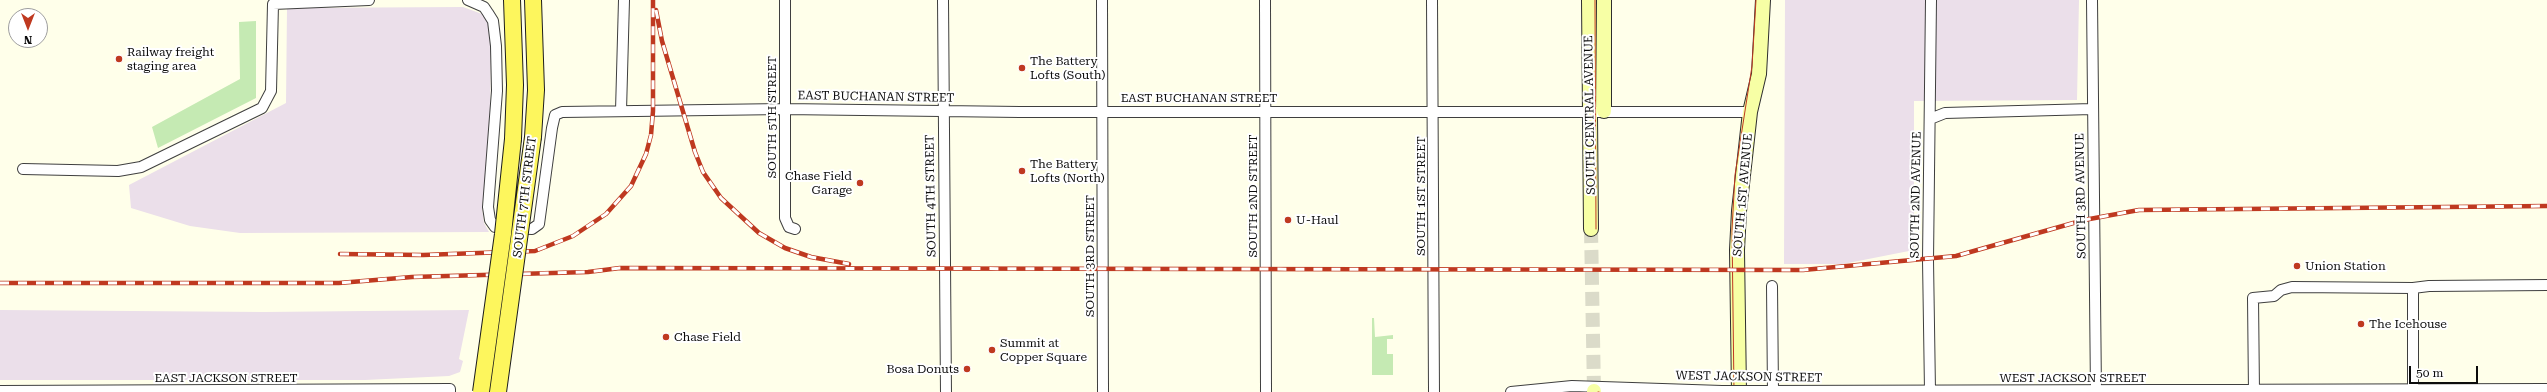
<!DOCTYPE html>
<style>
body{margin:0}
#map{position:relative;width:2547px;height:392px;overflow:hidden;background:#ffffea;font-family:"Roboto Serif",serif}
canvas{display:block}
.north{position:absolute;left:8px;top:8px;width:40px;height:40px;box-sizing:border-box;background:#fff;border:1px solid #9e9e9e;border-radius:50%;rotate:180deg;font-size:11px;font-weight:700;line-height:16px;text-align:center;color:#0c0c0c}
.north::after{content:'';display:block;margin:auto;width:14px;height:18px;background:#bf3920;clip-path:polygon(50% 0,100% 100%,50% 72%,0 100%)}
.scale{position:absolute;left:2409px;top:366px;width:69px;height:18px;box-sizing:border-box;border:2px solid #0c0c0c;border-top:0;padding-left:5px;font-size:12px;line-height:14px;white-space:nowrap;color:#0c0c0c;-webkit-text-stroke:3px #fff;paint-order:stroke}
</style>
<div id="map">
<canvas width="2547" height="392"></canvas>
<div class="north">N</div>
<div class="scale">50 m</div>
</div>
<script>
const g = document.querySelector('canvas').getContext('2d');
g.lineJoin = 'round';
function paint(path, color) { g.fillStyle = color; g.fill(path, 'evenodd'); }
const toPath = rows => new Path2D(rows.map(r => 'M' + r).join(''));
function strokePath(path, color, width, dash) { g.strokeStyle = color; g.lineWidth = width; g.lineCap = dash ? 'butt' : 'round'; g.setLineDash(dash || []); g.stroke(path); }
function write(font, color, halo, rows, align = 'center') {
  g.font = font + ' "Roboto Serif",serif'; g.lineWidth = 4; g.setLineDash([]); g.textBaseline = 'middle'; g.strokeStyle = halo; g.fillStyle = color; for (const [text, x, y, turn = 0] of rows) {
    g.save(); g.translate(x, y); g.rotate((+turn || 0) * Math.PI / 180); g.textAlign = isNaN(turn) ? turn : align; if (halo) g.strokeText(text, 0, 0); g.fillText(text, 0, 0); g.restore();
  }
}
const industrial = toPath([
 [1785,0,2079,0,2077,100,1914,101,1914,250,1843,264,1784,264],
 [463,7,482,14,489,22,491,34,490,133,482,208,484,223,489,232,240,233,190,226,131,208,129,185,286,103,287,8],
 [0,310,264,312,469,310,459,359,463,361,460,372,449,376,365,380,0,380]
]);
const green = toPath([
 [256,21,256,98,158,148,152,127,240,79,239,22],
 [1372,318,1374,318,1375,337,1393,335,1393,339,1387,339,1387,354,1393,354,1393,375,1372,375]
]);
const secondaryTunnel = toPath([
 [1591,229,1594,391]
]);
const street = toPath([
 [468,0,484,7,488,13,493,21,496,46,497,91,488,207,490,220,495,227,532,229,539,224,552,128,555,115,562,112,784,109,1020,112,1750,112],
 [785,0,785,218,789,227,795,229],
 [943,0,946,392],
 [1102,0,1103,392],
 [1265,0,1266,392],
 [1432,0,1434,392],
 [2092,0,2096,392],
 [621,111,624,0],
 [1930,119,1945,113,2092,109],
 [23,169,118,171,141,167,262,108,271,91,273,4,369,0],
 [1772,286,1773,392],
 [0,391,450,389,450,392],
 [1763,391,2547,389],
 [1930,391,1928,260,1931,0],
 [1511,392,1572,386,1722,391],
 [2254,392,2253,298,2274,296,2281,290,2292,287,2413,288,2429,286,2547,285],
 [2413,392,2413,288]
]);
const secondary = toPath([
 [1589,0,1591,229],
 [1604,111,1604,0],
 [1594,391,1594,392],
 [1739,392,1737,250,1739,211,1750,112,1759,74,1763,0]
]);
const primary = toPath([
 [512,0,515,85,513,139],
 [533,137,536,90,533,0]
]);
const tram = toPath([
 [1595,0,1596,229],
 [1598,392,1599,392],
 [1734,392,1732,229,1735,175,1752,66,1756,0]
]);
const rail = toPath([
 [656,10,662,41,695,152,703,172,721,198,759,233,785,248,811,257,849,264],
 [340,254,423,255,535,251,573,236,606,214,631,186,646,154,651,135,653,111,653,0],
 [0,283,339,283,412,277,588,272,620,268,1803,270,1956,256,2084,220,2139,210,2547,206]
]);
const streetBridge = toPath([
 [1722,391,1763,391]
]);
const primaryBridge = toPath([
 [481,392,503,234,513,139],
 [498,392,533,137]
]);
const markers = [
 [119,59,4,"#bf3920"],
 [1022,68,4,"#bf3920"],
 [1022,171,4,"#bf3920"],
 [860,183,4,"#bf3920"],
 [1288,220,4,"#bf3920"],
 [2297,266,4,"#bf3920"],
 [2361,324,4,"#bf3920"],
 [666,337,4,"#bf3920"],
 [992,350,4,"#bf3920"],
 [967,369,4,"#bf3920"]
];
const poiNames = [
 ["Railway freight",127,52],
 ["staging area",127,66],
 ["The Battery",1030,61],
 ["Lofts (South)",1030,75],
 ["The Battery",1030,164],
 ["Lofts (North)",1030,178],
 ["Chase Field",852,176,"right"],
 ["Garage",852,190,"right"],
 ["U-Haul",1296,220],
 ["Union Station",2305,266],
 ["The Icehouse",2369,324],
 ["Chase Field",674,337],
 ["Summit at",1000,343],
 ["Copper Square",1000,357],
 ["Bosa Donuts",959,369,"right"]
];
const streetNames = [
 ["EAST BUCHANAN STREET",876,97,1],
 ["EAST BUCHANAN STREET",1199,98],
 ["SOUTH CENTRAL AVENUE",1590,115,-91],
 ["SOUTH 5TH STREET",772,117,-90],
 ["SOUTH 1ST AVENUE",1743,195,-85],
 ["SOUTH 2ND AVENUE",1916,195,-89],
 ["SOUTH 4TH STREET",931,196,-91],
 ["SOUTH 2ND STREET",1253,196,-90],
 ["SOUTH 1ST STREET",1421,196,-90],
 ["SOUTH 3RD AVENUE",2081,196,-91],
 ["SOUTH 7TH STREET",525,197,-83],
 ["SOUTH 3RD STREET",1090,256,-90],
 ["WEST JACKSON STREET",1749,377,1],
 ["EAST JACKSON STREET",226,378],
 ["WEST JACKSON STREET",2073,378]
];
paint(industrial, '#ebdfea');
paint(green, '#c5eab3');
strokePath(secondaryTunnel, '#dbdbc9', 14, [14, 7]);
strokePath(street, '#3f3f3f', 12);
strokePath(secondary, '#2e2e2e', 16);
strokePath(primary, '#1d1d1d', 18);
strokePath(street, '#fff', 10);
strokePath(secondary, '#f7ffa5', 14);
strokePath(primary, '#fdf65d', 16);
strokePath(tram, '#bf3920', 1);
strokePath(rail, '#bf3920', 4.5);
strokePath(rail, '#fff', 3, [9]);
strokePath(streetBridge, '#3f3f3f', 12, []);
strokePath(primaryBridge, '#1d1d1d', 18, []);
strokePath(streetBridge, '#fff', 10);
strokePath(primaryBridge, '#fdf65d', 16);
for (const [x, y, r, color] of markers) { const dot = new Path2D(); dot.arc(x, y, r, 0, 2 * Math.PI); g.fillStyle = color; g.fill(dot); strokePath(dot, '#fff', 1.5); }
write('12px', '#0c0c0c', '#fff', poiNames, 'left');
write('12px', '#0c0c0c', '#fff', streetNames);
</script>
